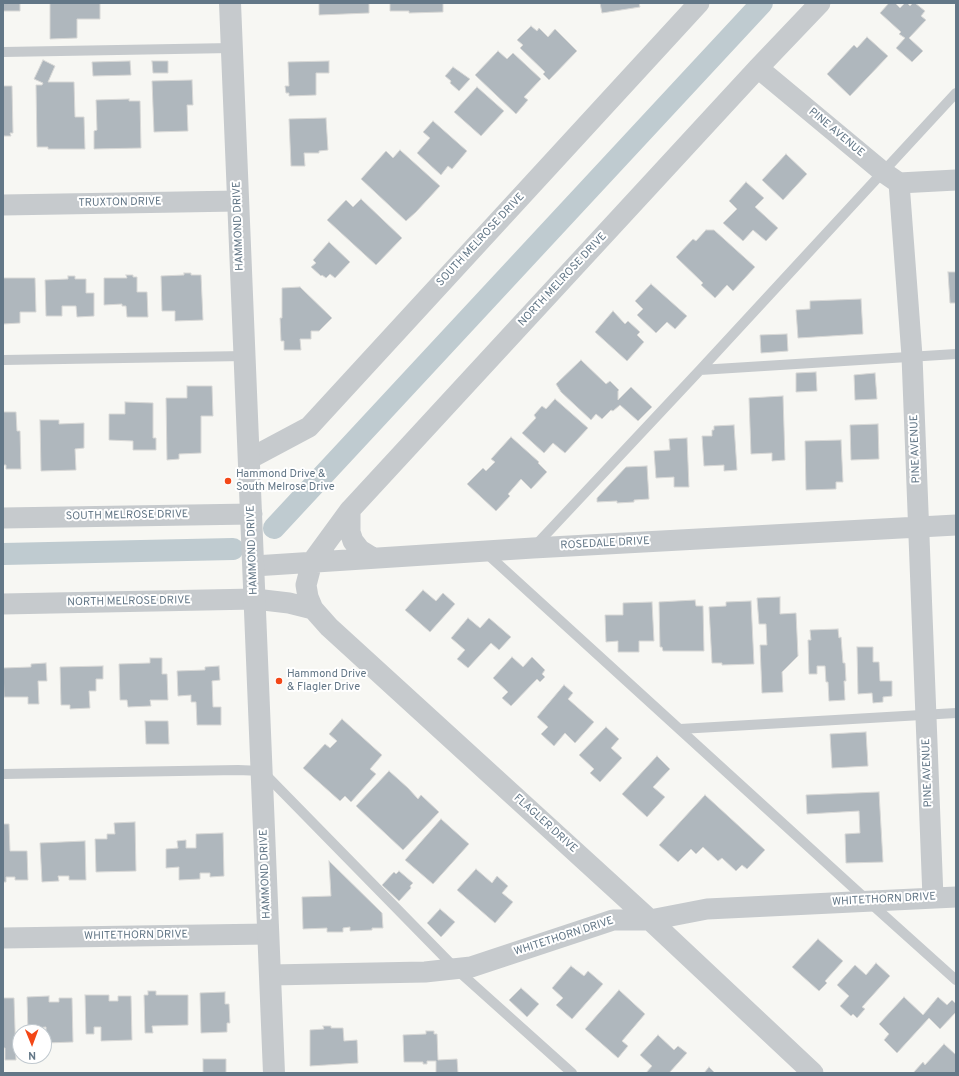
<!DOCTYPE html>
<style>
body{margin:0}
#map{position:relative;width:959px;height:1076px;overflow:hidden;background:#f7f7f3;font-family:Overpass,sans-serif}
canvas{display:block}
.frame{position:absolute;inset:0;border:4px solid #637787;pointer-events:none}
.north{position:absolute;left:12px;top:1024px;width:40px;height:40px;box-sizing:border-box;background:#fff;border:1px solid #c1c9cf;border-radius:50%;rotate:179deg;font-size:11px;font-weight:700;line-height:16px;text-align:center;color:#637787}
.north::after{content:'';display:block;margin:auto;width:14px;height:18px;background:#f34717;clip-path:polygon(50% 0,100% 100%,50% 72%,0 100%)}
</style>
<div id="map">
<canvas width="959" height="1076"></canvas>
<div class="frame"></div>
<div class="north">N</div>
</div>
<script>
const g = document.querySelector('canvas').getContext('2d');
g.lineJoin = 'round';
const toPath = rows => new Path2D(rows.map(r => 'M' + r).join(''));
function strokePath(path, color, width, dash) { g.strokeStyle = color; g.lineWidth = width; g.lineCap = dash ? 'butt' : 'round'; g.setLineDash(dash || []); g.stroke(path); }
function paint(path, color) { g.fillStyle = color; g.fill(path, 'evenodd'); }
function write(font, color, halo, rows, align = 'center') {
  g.font = font + ' Overpass,sans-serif'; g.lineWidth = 4; g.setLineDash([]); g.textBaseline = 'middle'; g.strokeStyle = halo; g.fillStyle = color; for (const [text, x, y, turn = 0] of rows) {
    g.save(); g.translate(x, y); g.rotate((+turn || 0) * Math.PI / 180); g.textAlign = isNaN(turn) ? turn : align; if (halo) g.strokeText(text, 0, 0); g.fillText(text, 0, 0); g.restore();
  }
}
const canal = toPath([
 [274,528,762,3],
 [3,554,233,549]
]);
const building = toPath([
 [3,3,20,3,20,11,3,11,3,3],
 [50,3,100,3,100,19,77,19,77,38,50,39,50,3],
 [319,3,369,3,369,13,319,15,319,3],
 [390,3,443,3,443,12,409,13,409,11,390,11,390,3],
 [600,3,639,3,640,7,602,13,600,3],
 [889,3,895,3,900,8,905,3,907,3,910,6,913,3,915,3,925,11,921,16,926,20,909,38,923,51,912,62,896,48,905,38,899,34,901,32,880,13,889,3],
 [531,26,537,31,539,28,548,37,555,29,577,51,549,80,543,74,545,72,520,48,523,45,517,40,531,26],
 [867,37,888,56,850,96,827,74,854,45,857,48,867,37],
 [498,51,507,59,513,53,541,79,524,97,528,100,516,114,475,75,498,51],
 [43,60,55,66,48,82,74,82,75,117,84,117,85,149,48,149,48,147,37,147,36,85,42,85,43,83,34,79,43,60],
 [130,61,131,75,93,76,92,62,130,61],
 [152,61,168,61,168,73,153,73,152,61],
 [329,61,329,73,316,73,316,95,289,96,289,93,286,93,285,86,289,86,288,62,329,61],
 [453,67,470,79,459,91,450,83,451,81,445,76,453,67],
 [192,80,193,105,187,105,188,131,154,132,152,81,192,80],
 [3,86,12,86,13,133,10,133,11,136,4,136,3,134,3,86],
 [477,87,504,111,481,136,454,112,477,87],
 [129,99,129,101,140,101,141,148,94,149,94,131,97,130,96,100,129,99],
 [326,118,328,150,319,151,319,153,304,153,305,166,291,166,289,119,326,118],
 [433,121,467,151,452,169,448,166,441,175,417,153,430,138,423,132,433,121],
 [400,150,440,186,416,212,406,221,361,179,386,151,393,158,400,150],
 [786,154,807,174,783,200,762,180,786,154],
 [746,182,764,198,755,207,778,228,766,241,753,230,743,241,723,223,737,209,729,201,746,182],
 [361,199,402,238,376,265,327,220,346,200,353,207,361,199],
 [706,230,714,230,755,267,733,291,727,285,715,298,701,285,703,283,676,257,693,239,696,241,706,230],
 [329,242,350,262,335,278,330,274,326,278,322,275,321,276,311,267,316,263,313,260,329,242],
 [948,272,956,272,956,303,950,303,948,272],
 [184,273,191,273,191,275,201,275,203,320,175,321,175,311,162,311,161,276,184,275,184,273],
 [126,275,133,275,133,277,137,277,137,292,147,292,148,317,127,317,126,306,122,306,122,304,104,305,104,278,127,278,126,275],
 [68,276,75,276,75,279,86,279,86,293,94,293,94,316,77,317,76,306,62,306,62,316,46,316,45,280,68,279,68,276],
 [3,278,35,278,36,312,20,312,20,323,3,324,3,278],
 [651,284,687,316,675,329,667,322,656,333,637,315,643,309,635,301,651,284],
 [300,287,332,318,319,331,311,331,311,339,300,339,301,350,284,350,284,341,281,341,280,318,282,318,282,288,300,287],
 [861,299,863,334,798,338,796,310,810,309,810,301,861,299],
 [613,311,625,324,628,321,640,332,637,335,644,342,627,361,595,332,613,311],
 [787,334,788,351,761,353,760,335,787,334],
 [581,360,606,384,610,381,619,390,618,391,618,400,631,387,652,407,638,421,620,405,613,411,611,410,602,419,596,414,591,420,561,392,556,384,581,360],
 [816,372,817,391,796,392,796,373,816,372],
 [875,373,877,399,855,400,854,375,875,373],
 [187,386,212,386,213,416,201,416,201,453,179,454,179,459,167,460,166,398,187,398,187,386],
 [783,396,785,460,772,461,772,453,751,454,749,398,783,396],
 [555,399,588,428,565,453,553,443,544,453,522,433,536,418,534,415,542,406,546,409,555,399],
 [125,402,153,403,153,438,156,438,156,450,133,450,133,441,109,440,109,414,125,414,125,402],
 [3,412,16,412,17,431,20,431,21,469,6,469,6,465,3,465,3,412],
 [40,420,59,420,59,424,84,423,84,448,75,449,76,470,41,471,40,420],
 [878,424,879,459,851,460,850,425,878,424],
 [734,425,737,470,724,471,724,465,704,466,702,436,712,436,712,430,714,430,714,426,734,425],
 [511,437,539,462,538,463,547,472,531,489,521,479,508,494,510,496,496,511,467,484,483,468,486,471,495,462,491,459,511,437],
 [687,438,689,487,674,487,674,477,656,478,654,451,670,450,669,439,687,438],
 [841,440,843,482,836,482,836,489,806,490,805,441,841,440],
 [647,466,649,499,634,500,634,502,617,503,617,501,597,502,597,498,626,467,647,466],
 [423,590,436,601,443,593,455,604,430,632,405,610,423,590],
 [780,597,780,614,796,613,798,656,782,672,783,692,762,693,760,645,767,645,766,624,759,624,757,598,780,597],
 [695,600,696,606,703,606,704,651,663,651,662,647,660,647,659,602,695,600],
 [751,601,754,664,722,665,722,663,712,663,709,607,726,606,726,602,751,601],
 [652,602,654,641,639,641,639,652,618,652,618,641,606,642,605,615,623,615,623,603,652,602],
 [468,618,480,628,489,618,511,637,499,650,491,643,468,668,457,659,465,650,451,638,468,618],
 [838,629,839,638,841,637,843,663,845,663,846,681,844,681,845,700,829,701,828,682,826,682,825,666,817,666,817,674,809,674,808,640,811,640,810,630,838,629],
 [857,647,873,647,873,662,879,662,880,681,892,681,892,696,883,697,883,702,873,703,872,693,858,694,857,647],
 [512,657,523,667,532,657,545,670,542,674,545,677,540,682,537,679,511,706,502,698,508,692,493,678,512,657],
 [150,658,162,658,162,674,167,674,168,700,150,700,151,706,128,707,127,700,120,700,119,664,150,663,150,658],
 [46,663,47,681,38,681,39,704,28,704,28,697,4,697,3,668,31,667,31,664,46,663],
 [103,666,103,679,96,679,96,691,89,691,90,708,70,709,70,705,61,705,60,667,103,666],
 [219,666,220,680,212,681,213,707,221,707,221,725,197,725,196,702,191,702,191,695,178,696,177,671,205,670,205,667,219,666],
 [564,685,573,693,568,699,594,722,575,743,565,733,554,746,541,734,548,727,537,717,564,685],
 [342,719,382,755,370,769,376,774,351,802,345,796,340,801,303,768,325,744,330,748,337,741,329,734,342,719],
 [145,721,168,721,169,744,146,744,145,721],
 [606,727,619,739,611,748,622,758,600,782,590,773,594,769,579,755,606,727],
 [866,732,868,766,832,768,830,734,866,732],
 [657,756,670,769,653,787,665,797,647,817,622,794,657,756],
 [389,771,408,788,418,799,421,795,439,812,403,850,356,806,389,771],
 [879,792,883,862,846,863,845,834,860,833,859,811,807,814,806,795,879,792],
 [705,795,765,850,747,869,742,865,736,871,722,858,718,861,703,847,696,854,691,849,678,862,659,845,705,795],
 [441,819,469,844,433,884,405,860,441,819],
 [135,822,136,871,96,872,95,839,107,839,107,834,115,834,114,823,135,822],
 [3,824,9,824,10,851,27,851,28,880,15,880,15,877,6,877,6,882,3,882,3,824],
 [223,833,224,876,210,877,210,873,200,873,200,879,179,880,179,867,166,868,166,849,178,848,177,841,186,840,186,848,196,848,196,834,223,833],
 [85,841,86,880,69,880,69,876,58,876,59,881,42,882,40,843,85,841],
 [329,861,382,913,383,928,372,928,372,930,350,931,350,927,343,928,343,932,327,932,327,928,303,929,302,897,331,896,329,861],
 [476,869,492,883,497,876,508,886,502,893,513,902,495,923,457,890,476,869],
 [399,871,413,883,410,886,411,888,399,901,382,885,394,872,396,874,399,871],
 [440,909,455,922,441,937,427,923,440,909],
 [818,939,843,961,825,981,827,983,819,991,792,967,818,939],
 [876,963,890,976,862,1007,865,1009,857,1018,853,1014,851,1016,840,1006,849,996,837,985,855,965,866,975,876,963],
 [571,966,584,976,588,971,603,984,572,1019,556,1005,563,998,552,988,571,966],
 [521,988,539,1004,527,1017,509,1000,521,988],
 [619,990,645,1014,622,1041,628,1046,618,1058,585,1029,619,990],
 [148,991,156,991,156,995,188,995,188,1025,152,1026,153,1033,145,1033,144,995,148,995,148,991],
 [225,992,225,1004,229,1004,230,1023,227,1023,227,1032,201,1033,200,993,225,992],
 [85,995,109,995,109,1001,118,1001,118,996,131,996,132,1040,101,1041,101,1027,94,1027,94,1034,86,1034,85,995],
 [49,996,49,1002,59,1002,59,998,72,998,73,1042,46,1043,46,1027,36,1028,36,1032,28,1032,27,997,49,996],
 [904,997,923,1015,938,997,947,1005,952,1000,956,1004,956,1012,940,1029,929,1018,897,1053,884,1040,889,1034,879,1024,904,997],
 [3,998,14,998,16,1060,5,1060,5,1048,3,1048,3,998],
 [323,1026,331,1026,331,1028,343,1028,344,1041,357,1040,358,1063,310,1066,310,1030,324,1029,323,1026],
 [426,1031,434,1031,434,1034,437,1034,438,1060,457,1059,458,1073,436,1073,436,1061,427,1061,427,1064,423,1064,423,1062,404,1062,403,1035,426,1034,426,1031],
 [658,1035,674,1050,678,1046,687,1053,669,1073,646,1073,652,1066,640,1055,658,1035],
 [944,1044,956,1055,956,1073,913,1073,923,1062,925,1065,944,1044],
 [203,1059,226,1059,226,1073,203,1073,203,1059],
 [709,1067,715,1073,704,1073,709,1067]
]);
const service = toPath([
 [3,52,232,48],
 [3,360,245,356],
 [700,370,956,354],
 [534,547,700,370,956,93],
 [485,552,868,901,956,980],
 [680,729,956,713],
 [3,774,238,770,262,771,456,969,572,1073]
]);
const minor = toPath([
 [758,68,883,172,899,183,912,356,933,898],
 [899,183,956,180],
 [3,205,238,201],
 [249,459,309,427,699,3],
 [350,510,350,532,353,541,360,550,373,558],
 [3,518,252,514],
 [254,566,533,548,956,525],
 [3,604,255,599,289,603,313,609],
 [3,938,268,934],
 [270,975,425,972,471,967,613,920,650,920,707,909,956,897],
 [813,1073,650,920,329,627,313,609,308,597,306,585,312,562,350,510,758,68,820,3]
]);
const tertiary = toPath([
 [230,3,274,1073]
]);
const markers = [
 [228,481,4,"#f34717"],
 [279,681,4,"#f34717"]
];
const streetNames = [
 ["PINE AVENUE",836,133,40],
 ["TRUXTON DRIVE",120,203,-1],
 ["HAMMOND DRIVE",239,226,-92],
 ["SOUTH MELROSE DRIVE",481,240,-47],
 ["NORTH MELROSE DRIVE",563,280,-47],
 ["PINE AVENUE",916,449,-92],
 ["SOUTH MELROSE DRIVE",127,516,-1],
 ["ROSEDALE DRIVE",605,544,-3],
 ["HAMMOND DRIVE",253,550,-92],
 ["NORTH MELROSE DRIVE",129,602,-1],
 ["PINE AVENUE",928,773,-92],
 ["FLAGLER DRIVE",545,824,42],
 ["HAMMOND DRIVE",266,874,-92],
 ["WHITETHORN DRIVE",884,900,-3],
 ["WHITETHORN DRIVE",136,936,-1],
 ["WHITETHORN DRIVE",564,937,-18]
];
const poiNames = [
 ["Hammond Drive &",236,475],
 ["South Melrose Drive",236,488],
 ["Hammond Drive",287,675],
 ["& Flagler Drive",287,688]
];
strokePath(canal, '#bfcbd0', 22);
paint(building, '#afb7bd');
strokePath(building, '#d8d8d6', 1);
strokePath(service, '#c6cacd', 10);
strokePath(minor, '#c6cacd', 21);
strokePath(tertiary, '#c6cacd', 22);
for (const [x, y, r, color] of markers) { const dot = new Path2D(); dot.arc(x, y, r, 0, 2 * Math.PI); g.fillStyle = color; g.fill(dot); strokePath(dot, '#fff', 1.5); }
write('11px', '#637787', '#fff', streetNames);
write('11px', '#637787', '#fff', poiNames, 'left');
</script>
